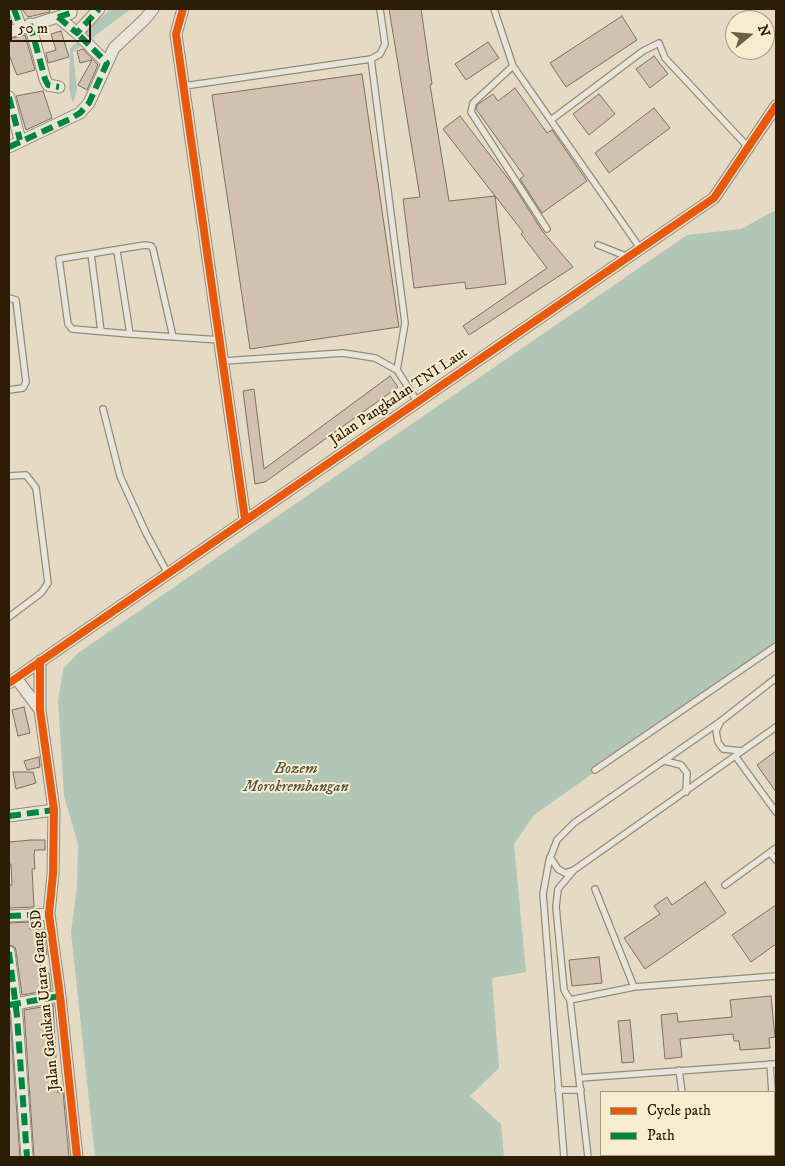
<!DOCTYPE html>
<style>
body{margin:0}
#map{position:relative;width:785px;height:1166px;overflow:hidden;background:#e5dbc4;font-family:"IM FELL DW Pica",serif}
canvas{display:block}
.frame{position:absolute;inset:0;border:10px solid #2d1c06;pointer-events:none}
.legend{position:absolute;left:600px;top:1091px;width:175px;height:65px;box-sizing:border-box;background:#f7ecd0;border:1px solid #a6997f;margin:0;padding:6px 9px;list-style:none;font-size:15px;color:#2d1c06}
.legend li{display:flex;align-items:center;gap:10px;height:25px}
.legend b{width:25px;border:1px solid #a6997f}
.north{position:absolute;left:725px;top:10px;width:50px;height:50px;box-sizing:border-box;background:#f7ecd0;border:1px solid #a6997f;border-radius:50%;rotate:73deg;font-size:14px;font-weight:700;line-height:20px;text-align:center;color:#2d1c06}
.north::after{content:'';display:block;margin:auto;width:18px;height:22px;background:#6d5f48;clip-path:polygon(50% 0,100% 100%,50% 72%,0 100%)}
.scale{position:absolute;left:10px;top:20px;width:81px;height:22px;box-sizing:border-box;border:2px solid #2d1c06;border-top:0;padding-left:6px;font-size:15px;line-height:18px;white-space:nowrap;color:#2d1c06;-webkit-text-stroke:4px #f7ecd0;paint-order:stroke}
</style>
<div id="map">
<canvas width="785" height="1166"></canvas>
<div class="frame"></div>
<ul class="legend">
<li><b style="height:6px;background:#e8590c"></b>Cycle path</li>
<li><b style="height:6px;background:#00873e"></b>Path</li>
</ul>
<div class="north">N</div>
<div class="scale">50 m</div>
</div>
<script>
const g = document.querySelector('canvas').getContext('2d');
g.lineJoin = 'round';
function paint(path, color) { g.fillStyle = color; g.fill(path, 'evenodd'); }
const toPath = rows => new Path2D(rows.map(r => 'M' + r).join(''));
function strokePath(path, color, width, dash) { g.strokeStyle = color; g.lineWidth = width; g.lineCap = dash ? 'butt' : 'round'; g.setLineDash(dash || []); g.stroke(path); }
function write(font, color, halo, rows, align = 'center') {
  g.font = font + ' "IM FELL DW Pica",serif'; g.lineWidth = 4; g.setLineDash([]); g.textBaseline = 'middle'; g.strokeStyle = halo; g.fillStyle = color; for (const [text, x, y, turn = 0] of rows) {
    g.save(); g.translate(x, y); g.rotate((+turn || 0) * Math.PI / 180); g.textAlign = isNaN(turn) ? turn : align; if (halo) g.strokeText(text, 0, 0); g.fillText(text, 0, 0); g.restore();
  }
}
const water = toPath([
 [111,9,131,9,73,52,77,89,73,103,69,88,70,49,89,28],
 [776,210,776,644,534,815,514,844,526,972,492,978,499,1068,470,1096,501,1124,504,1157,95,1157,71,932,77,887,78,844,64,796,58,701,63,669,78,653,687,235,741,229]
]);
const building = toPath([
 [22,9,49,9,50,12,28,17,22,9],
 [389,9,421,9,432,84,430,85,449,201,495,196,506,284,466,289,465,282,414,288,403,199,420,197,389,9],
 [622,16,637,40,566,87,550,63,622,16],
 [61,31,69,57,48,63,46,53,56,50,51,34,61,31],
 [25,35,35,70,17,75,9,55,9,39,25,35],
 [488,42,499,58,466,80,455,64,488,42],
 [83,49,98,65,87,90,78,85,92,60,80,63,77,51,83,49],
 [654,56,668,74,650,88,636,69,654,56],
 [362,74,399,327,250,349,212,95,362,74],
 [515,88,547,133,552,130,587,181,542,213,520,179,524,176,476,109,477,105,493,94,498,101,515,88],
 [43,91,52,118,26,130,16,96,43,91],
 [599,94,615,114,589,135,573,114,599,94],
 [654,108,670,128,609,173,595,153,654,108],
 [460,116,513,185,543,232,573,267,469,335,463,326,547,268,521,234,523,232,443,129,460,116],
 [390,376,398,387,265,482,255,484,243,391,254,389,264,469,390,376],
 [24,707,30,733,18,736,12,710,24,707],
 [776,751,776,792,757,765,776,751],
 [39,757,40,767,27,770,24,761,39,757],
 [13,772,33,772,36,783,16,789,13,772],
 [31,840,45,840,45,850,35,850,34,854,35,869,32,869,34,907,9,908,9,885,12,885,11,864,9,864,9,842,31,840],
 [705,882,726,913,645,969,624,938,660,914,654,906,667,897,672,905,705,882],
 [776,905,776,944,751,962,732,935,776,905],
 [29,922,30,929,43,929,47,955,40,955,41,973,49,973,51,990,22,995,16,951,15,947,9,945,9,923,29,922],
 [599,957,602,983,572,986,569,960,599,957],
 [771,996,775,1037,769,1038,770,1048,740,1050,739,1041,734,1041,733,1034,680,1039,682,1057,665,1059,661,1015,677,1013,678,1022,732,1017,730,1000,771,996],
 [53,1005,58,1093,63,1092,69,1157,34,1157,24,1010,53,1005],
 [9,1012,10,1017,20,1157,9,1157,9,1012],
 [630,1020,634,1062,622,1063,618,1021,630,1020]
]);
const service = toPath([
 [494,9,513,66,640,248],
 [371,59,405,323,397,370],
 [513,66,473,103,471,112,547,229],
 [184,86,371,59,380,54,385,44,380,9],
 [551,120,643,51,659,43,665,58,748,147],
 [598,245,628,257],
 [117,251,130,334],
 [91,254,101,331],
 [9,298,16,300,26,382,23,388,9,390],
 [173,337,153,249,151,246,145,245,59,259,68,324,72,329,130,334,220,340],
 [224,361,343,353,375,358,397,370,417,401],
 [103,409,120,476,146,533,167,572],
 [9,476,26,475,36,488,48,583,41,593,9,617],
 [720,723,716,731,718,742,723,749,742,751],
 [736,757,776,812],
 [665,761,681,765,687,773,686,792],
 [595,770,776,646],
 [770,853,776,860],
 [550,857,558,869,565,873,574,870],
 [725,885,776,848],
 [595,889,634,987],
 [570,1000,634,987,776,976],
 [770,1064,772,1092],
 [679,1070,682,1092],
 [580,1078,776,1064],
 [558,1090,581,1090],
 [774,1111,776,1140],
 [564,1157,543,894,549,861,557,840,574,823,721,721,776,678],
 [588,1157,570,1000,564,990,556,907,558,889,574,870,776,727],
 [675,1157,688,1156]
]);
const minor = toPath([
 [14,9,21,28],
 [183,9,176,34,245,519],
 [58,17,77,33,99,9],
 [30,24,45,79,48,85,59,87],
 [9,32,71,13,71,9],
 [77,33,107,63],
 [9,97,20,140],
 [9,147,80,113,89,103,114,48,145,19,153,9],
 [40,661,40,710,54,810,53,874,49,914,60,996,77,1157],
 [16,678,40,710],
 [9,683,714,198,776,106],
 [9,816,54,810],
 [9,916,49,914],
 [9,952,17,1016,27,1157],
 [9,1005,60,996]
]);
const quiet = toPath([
 [14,9,21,28],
 [58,17,77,33,99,9],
 [58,17,71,13,71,9],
 [30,24,45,79,48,85,59,87],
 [9,97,20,140],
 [9,147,70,119,80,113,89,103,107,63,77,33],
 [9,816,54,810],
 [9,916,49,914],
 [9,952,17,1016,27,1157],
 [9,1005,60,996]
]);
const cycleway = toPath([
 [183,9,176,34,245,519],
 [40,661,40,710,54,810,53,874,49,914,60,996,77,1157],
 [9,683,714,198,776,106]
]);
const streetNames = [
 ["Jalan Pangkalan TNI Laut",399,397,-34],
 ["Jalan Gadukan Utara Gang SD",46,1000,-96]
];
const waterNames = [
 ["Bozem",296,770],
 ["Morokrembangan",296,788]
];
paint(water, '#b1c6b6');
paint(building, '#d2c0b1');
strokePath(building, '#797163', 1);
strokePath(service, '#938b7b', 8);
strokePath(minor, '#938b7b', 13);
strokePath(service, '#e9e4d9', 5.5);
strokePath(minor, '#e9e4d9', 11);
strokePath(quiet, '#00873e', 6, [12, 6]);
strokePath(cycleway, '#e8590c', 8);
write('15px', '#2d1c06', '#f7ecd0', streetNames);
write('italic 16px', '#545442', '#f7ecd0', waterNames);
</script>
